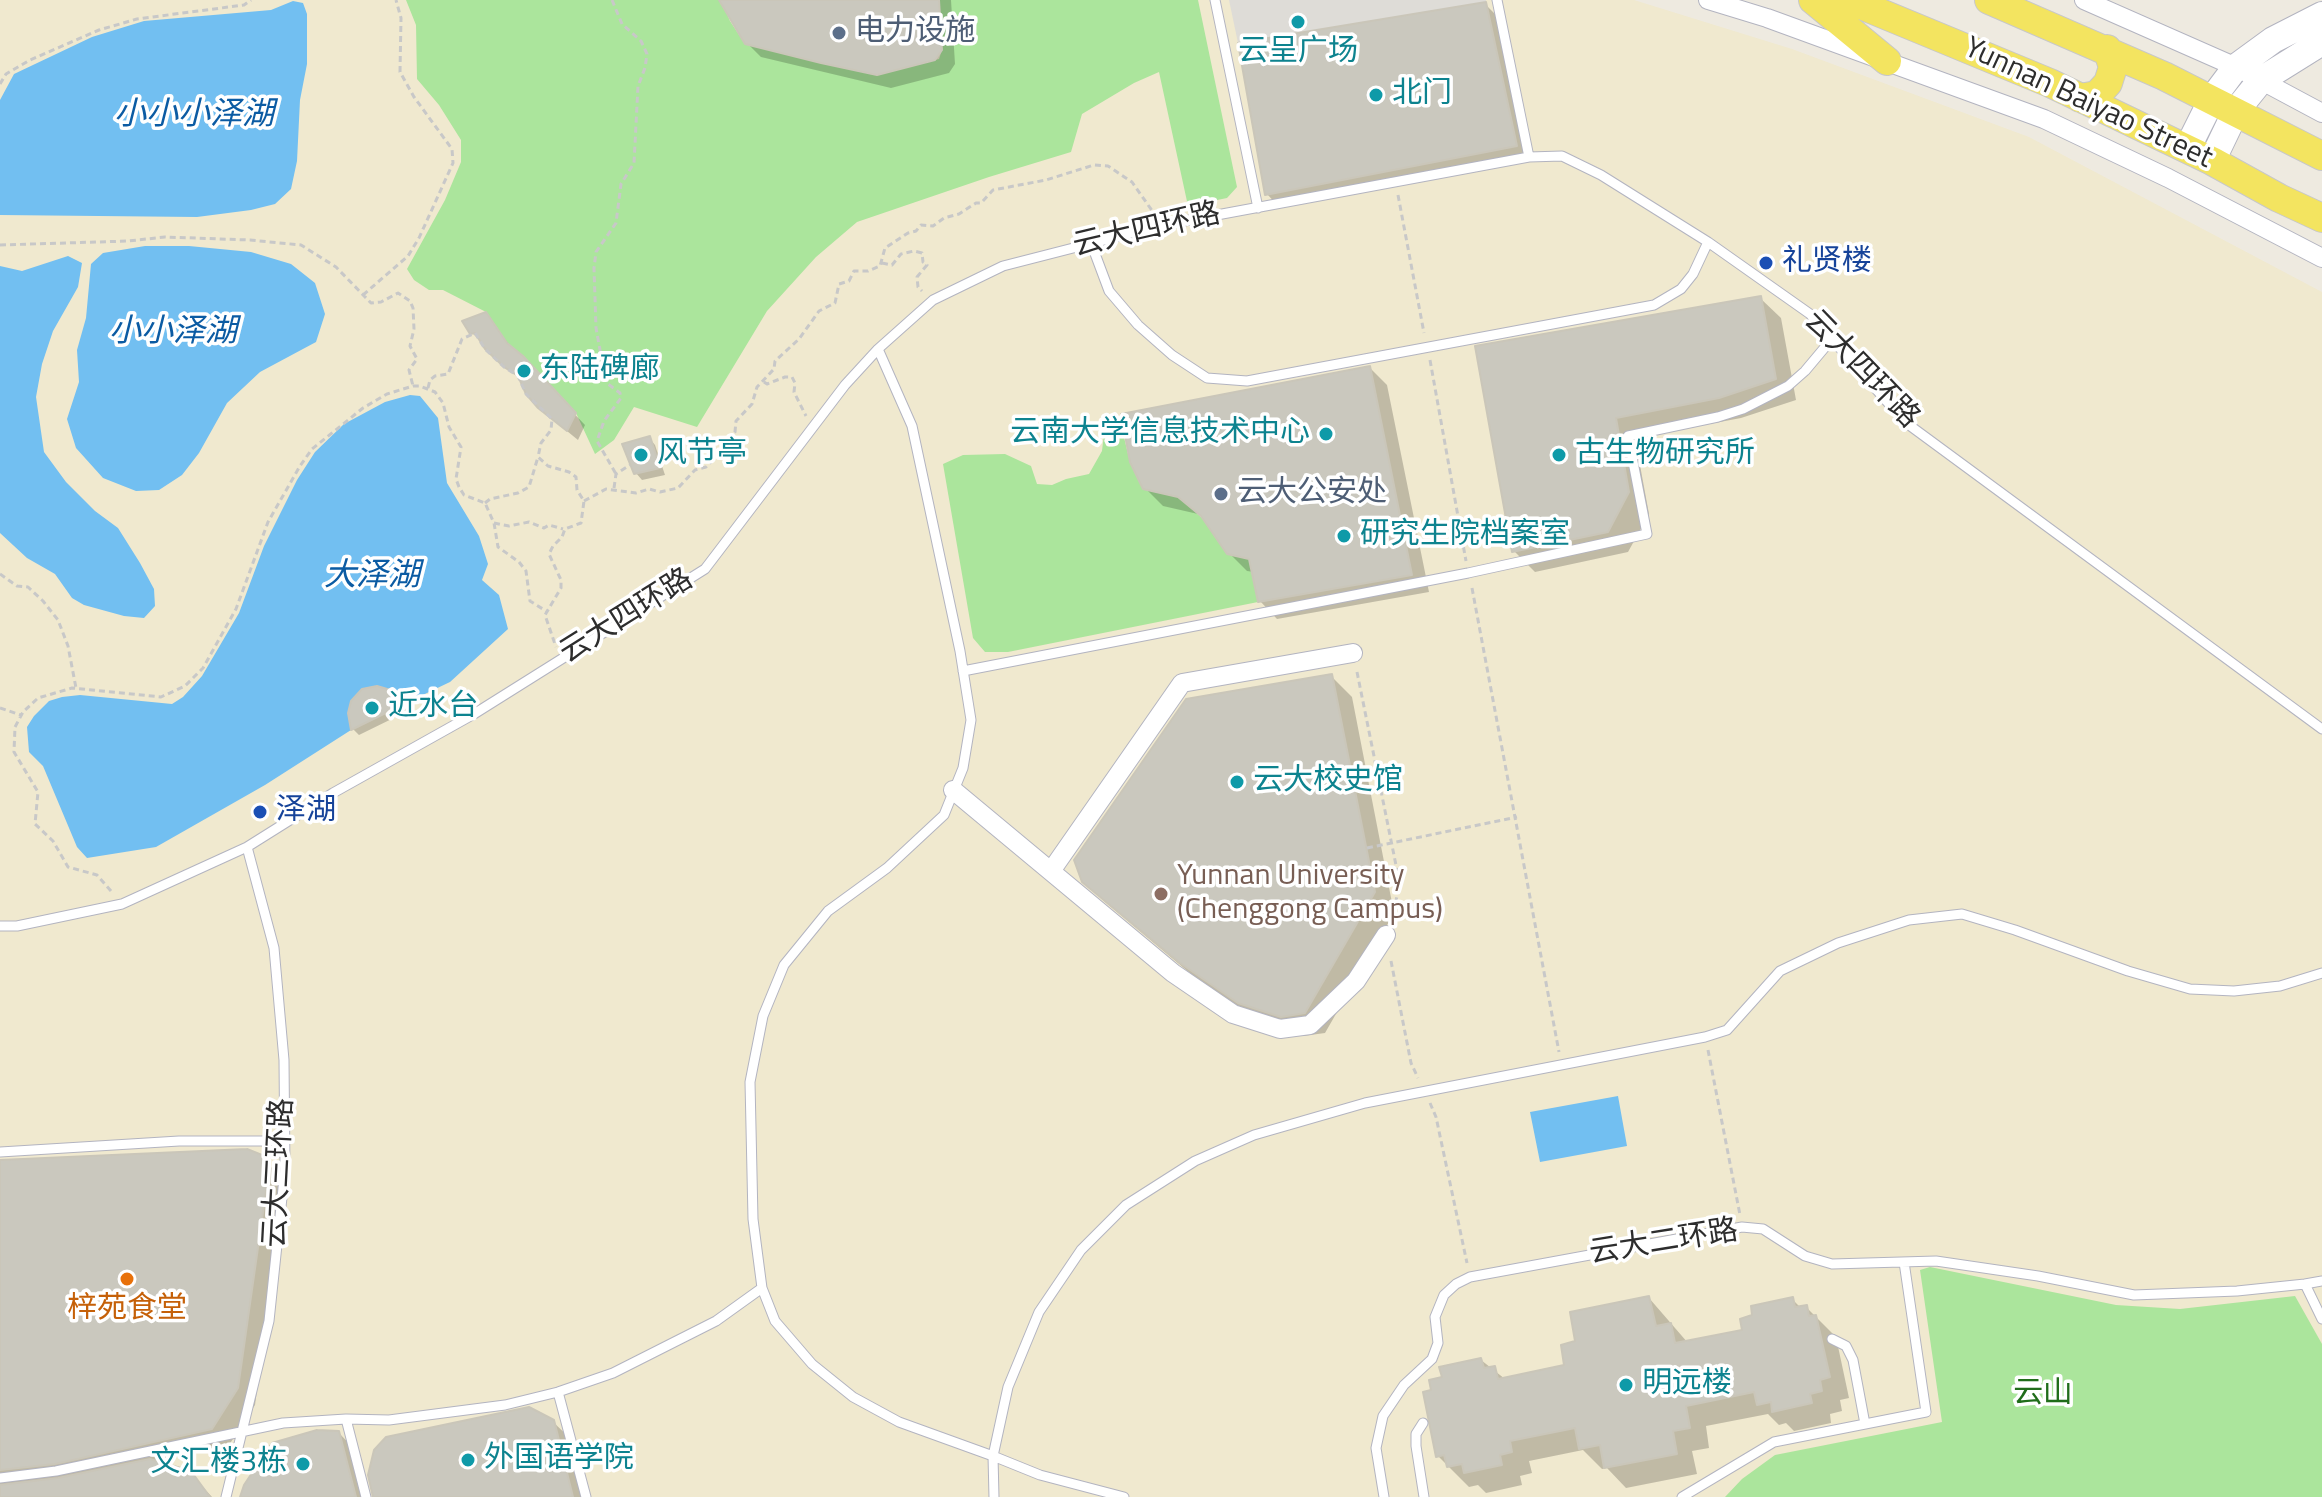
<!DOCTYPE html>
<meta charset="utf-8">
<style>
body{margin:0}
canvas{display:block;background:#eeeae0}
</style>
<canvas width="2322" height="1497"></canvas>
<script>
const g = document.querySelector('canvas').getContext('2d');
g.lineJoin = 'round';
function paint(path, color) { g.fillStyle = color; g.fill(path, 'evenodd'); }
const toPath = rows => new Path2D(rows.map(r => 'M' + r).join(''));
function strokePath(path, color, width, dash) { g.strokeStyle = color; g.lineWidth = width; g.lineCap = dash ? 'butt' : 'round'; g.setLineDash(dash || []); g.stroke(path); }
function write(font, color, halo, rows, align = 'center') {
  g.font = font + ' "Titillium Web","Noto Sans SC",sans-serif'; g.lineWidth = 7; g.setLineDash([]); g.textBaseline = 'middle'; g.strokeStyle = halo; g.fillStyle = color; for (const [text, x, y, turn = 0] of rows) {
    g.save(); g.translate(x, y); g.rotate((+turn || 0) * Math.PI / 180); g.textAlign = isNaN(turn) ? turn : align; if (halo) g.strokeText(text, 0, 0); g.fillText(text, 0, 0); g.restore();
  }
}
const education = toPath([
 [0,0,1634,0,1792,49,2029,137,2322,292,2322,1497,0,1497]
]);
const green = toPath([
 [406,0,721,0,730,21,745,44,876,75,939,59,942,50,939,0,1198,0,1237,187,1227,198,1188,206,1159,72,1134,83,1082,114,1071,152,989,177,857,222,816,257,767,311,697,427,634,407,614,440,595,454,576,413,523,356,507,343,486,312,443,290,429,290,414,280,407,269,445,200,461,162,461,140,439,105,417,79,416,25],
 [1113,425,1121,425,1130,462,1143,489,1178,497,1249,559,1258,602,1008,652,985,652,973,638,943,464,963,455,1005,454,1031,466,1037,484,1052,485,1066,479,1089,474,1102,451,1104,434],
 [1930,1267,2116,1305,2180,1309,2295,1296,2322,1344,2322,1497,1725,1497,1742,1479,1775,1455,1942,1422,1920,1270]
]);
const plaza = toPath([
 [1229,0,1486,0,1486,2,1238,43]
]);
const water = toPath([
 [293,1,303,3,307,14,307,64,300,100,297,161,291,189,275,204,251,210,197,217,0,215,0,100,14,74,92,37,144,21,271,10],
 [145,246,189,246,251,252,291,264,315,283,325,314,316,342,260,372,227,403,199,453,182,475,159,490,136,491,103,478,76,448,67,419,79,382,77,350,86,318,91,264,103,253],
 [68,256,82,263,78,287,53,331,42,364,36,397,44,452,66,482,95,511,118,528,140,563,154,589,155,606,144,618,124,616,84,605,72,598,55,574,27,558,0,533,0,266,22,271],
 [410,395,420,396,438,418,447,483,479,536,488,564,482,580,499,595,508,629,450,682,406,703,377,686,362,689,351,701,348,713,351,730,265,785,156,847,87,858,77,847,43,766,29,752,27,727,34,716,49,701,62,697,80,695,172,704,183,697,202,676,239,613,264,546,297,480,315,452,344,424,385,402],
 [1618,1096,1627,1146,1540,1162,1530,1112]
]);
const shadow = toPath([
 [723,0,951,0,955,64,949,73,891,88,761,57,747,43],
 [1485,4,1499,18,1529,159,1280,208,1267,194],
 [1760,298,1781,318,1796,400,1741,418,1635,438,1649,514,1628,552,1535,572,1514,551,1477,348],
 [486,314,513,350,585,425,578,440,551,418,523,380,471,332],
 [1370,368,1387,385,1429,592,1277,619,1260,601,1254,572,1247,571,1229,553,1208,522,1198,514,1163,506,1145,488],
 [649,438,655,445,665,475,642,480,636,473],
 [1331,676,1352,697,1394,913,1325,1033,1303,1036,1261,1023,1203,984,1105,902,1084,881],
 [393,693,410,710,359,735,353,729],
 [261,1157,279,1175,285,1189,255,1405,229,1445,154,1462,190,1473,212,1497,0,1497,0,1162],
 [1649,1298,1688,1343,1744,1331,1792,1299,1801,1308,1806,1307,1836,1337,1849,1398,1840,1400,1842,1411,1830,1414,1831,1423,1794,1431,1786,1423,1779,1425,1768,1414,1706,1426,1709,1448,1692,1451,1697,1474,1626,1488,1607,1468,1602,1469,1583,1450,1529,1461,1532,1473,1520,1476,1522,1485,1486,1493,1478,1485,1469,1487,1438,1456,1433,1392,1444,1379,1481,1360,1505,1379,1566,1366,1578,1343],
 [552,1421,574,1442,587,1497,374,1497],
 [339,1433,359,1454,370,1497,243,1497]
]);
const building = toPath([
 [719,0,939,0,942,50,935,60,877,75,821,63,745,44,719,0],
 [1486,2,1517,146,1265,195,1238,43,1486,2],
 [1761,296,1776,379,1719,398,1616,418,1629,492,1608,532,1512,552,1475,346,1761,296],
 [486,312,507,343,523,356,576,413,567,431,538,408,526,394,518,376,504,367,485,349,475,333,470,334,462,321,486,312],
 [1370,366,1412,575,1258,602,1249,559,1227,554,1201,516,1178,497,1143,489,1130,462,1121,414,1370,366],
 [650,436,660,468,634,474,622,444,650,436],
 [1332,674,1375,892,1305,1013,1281,1017,1238,1003,1180,963,1082,882,1074,860,1186,699,1332,674],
 [377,686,394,691,406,703,351,730,348,713,351,701,362,689,377,686],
 [247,1149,262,1155,269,1170,238,1388,212,1429,55,1464,0,1470,0,1160,247,1149],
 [1649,1296,1656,1326,1671,1323,1675,1343,1742,1330,1740,1319,1752,1315,1751,1306,1793,1297,1795,1307,1807,1305,1809,1316,1816,1315,1830,1377,1820,1380,1822,1391,1810,1394,1812,1403,1772,1412,1771,1402,1757,1405,1754,1392,1686,1406,1690,1428,1673,1431,1677,1454,1604,1468,1600,1445,1579,1449,1575,1428,1510,1441,1512,1452,1500,1455,1502,1465,1464,1473,1462,1464,1447,1467,1444,1455,1436,1457,1423,1392,1431,1390,1429,1380,1442,1377,1439,1367,1481,1358,1484,1368,1495,1366,1498,1379,1564,1365,1561,1345,1575,1341,1570,1312,1649,1296],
 [529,1407,554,1420,573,1497,373,1497,368,1475,374,1450,386,1437,529,1407],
 [317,1430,339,1431,356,1497,240,1497,244,1485,272,1443,317,1430],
 [150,1459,191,1471,210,1497,0,1497,0,1485,58,1478,150,1459]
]);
const path = toPath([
 [612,0,622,24,641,41,647,54,645,68,638,86,634,163,621,184,616,223,596,252,594,268,596,328,605,377,608,384,620,393,621,398,604,421,597,441,616,474],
 [0,84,6,74,30,60,99,30,137,19,244,5,251,0],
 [1398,195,1424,333],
 [0,245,128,241,165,237,250,240,301,245,336,267,371,303,381,302,398,293,410,301,413,308,414,329,410,346,417,359,409,370,413,386],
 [882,263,892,265,901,254,914,251,922,253,923,262,927,265,917,277,918,287,922,291],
 [363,295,408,256,419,238,453,163,452,149,414,97,400,72,401,18,396,0],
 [1430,360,1466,561],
 [764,382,767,384,785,377,792,377,795,383,794,392,806,416],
 [428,388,430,380,435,376,448,374,462,339,475,333,485,349,504,367,518,376,526,394,552,419,551,430,541,443,538,457,548,466,569,472,576,477,577,490,584,501,581,523,565,529,562,537,553,546,549,554,561,580,561,588,545,615,556,647],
 [614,488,616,474,630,465],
 [584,501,606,489,636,493,649,489,660,492,678,488,695,470,706,467,726,447,735,432,736,421,752,404,757,387,774,369,775,361,799,339,819,311,835,303,839,284,849,281,854,271,868,271,880,266,885,248,908,233,916,231,921,225,933,226,944,218,959,214,976,203,981,203,993,190,1046,180,1094,165,1108,166,1132,182,1153,212],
 [485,503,490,499,518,493,529,487,538,457],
 [494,523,509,526,529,522,544,528,549,525,563,529],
 [0,574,17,586,28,587,43,601,58,620,68,646,76,688],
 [1472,588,1559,1052],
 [1357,672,1400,885,1391,919],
 [0,708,21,715],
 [1367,848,1517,817],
 [111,891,97,875,68,867,53,841,35,824,38,792,14,752,15,727,23,712,38,698,72,688,161,697,185,686,203,668,236,609,268,522,300,466,312,449,363,408,387,394,413,386,420,386,435,392,443,403,449,427,461,447,456,479,459,487,464,495,485,503,494,523,498,547,519,562,526,571,530,601,546,611],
 [1391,961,1411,1063,1418,1078],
 [1708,1050,1740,1215],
 [1430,1103,1436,1117,1467,1263]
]);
const service = toPath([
 [1215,0,1258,208],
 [1497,0,1529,157],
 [1091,243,1109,291,1138,325,1172,355,1207,378,1247,381,1654,305,1681,289,1693,274,1708,242],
 [878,349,912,426,960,651,971,720,963,768,944,815,887,868,828,911,784,965,763,1016,750,1082,753,1219,762,1288,775,1321,812,1364,853,1397,899,1422,993,1456,1008,1387,1039,1312,1081,1250,1126,1205,1195,1161,1254,1135,1365,1103,1705,1037,1727,1030,1780,971,1838,943,1909,920,1962,914,2015,930,2128,971,2190,989,2234,991,2280,986,2322,973],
 [963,671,1468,573,1647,534,1628,436,1718,417,1743,409,1788,386,1805,371,1831,340],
 [0,926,17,926,122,904,247,847,333,793,474,714,705,569,845,385,878,349,933,300,1003,266,1163,225,1529,157,1562,156,1601,175,1708,242,1810,314,1905,422,2322,729],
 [0,1152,179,1141,285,1141],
 [2305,1284,2322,1281],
 [1832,1339,1846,1346,1853,1360,1865,1424],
 [558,1392,586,1497],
 [346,1419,366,1497],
 [1423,1423,1416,1434,1416,1446,1424,1497],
 [0,1478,56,1471,283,1423,346,1419,389,1420,505,1405,558,1392,613,1373,716,1321,762,1288],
 [226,1497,269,1321,285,1169,284,1060,274,948,247,847],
 [994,1497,993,1456,1040,1475,1124,1497],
 [1384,1497,1376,1448,1383,1416,1404,1385,1432,1359,1438,1343,1435,1317,1444,1295,1456,1284,1470,1277,1742,1227,1763,1229,1805,1256,1832,1264,1936,1261,2038,1276,2134,1295,2237,1291,2305,1284,2322,1319],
 [1682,1497,1774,1442,1926,1412,1904,1262]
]);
const minor = toPath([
 [1708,0,1767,18,2044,119,2168,178,2322,258],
 [2084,0,2236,67,2322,113],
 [953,790,1173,973,1233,1014,1280,1029,1310,1025,1356,981,1386,935],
 [1051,871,1182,683,1353,653]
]);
const secondary = toPath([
 [2187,149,2212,99,2236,67,2273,40,2322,15],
 [2212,161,2236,111,2261,80,2322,42]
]);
const primary = toPath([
 [1813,0,1887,61],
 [1849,0,2050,83,2212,161,2279,198,2322,218],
 [1989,0,2164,76,2322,156],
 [2080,98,2097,95,2108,83,2113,67,2107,49]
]);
const markers = [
 [1298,22,8,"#0f9aa8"],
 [839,33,8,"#5c6f8a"],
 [1376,95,8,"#0f9aa8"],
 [1766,263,8,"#1a4fb4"],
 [524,371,8,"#0f9aa8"],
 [1326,434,8,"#0f9aa8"],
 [641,455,8,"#0f9aa8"],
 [1559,455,8,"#0f9aa8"],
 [1221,494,8,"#5c6f8a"],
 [1344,536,8,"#0f9aa8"],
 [372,708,8,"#0f9aa8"],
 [1237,782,8,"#0f9aa8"],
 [260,812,8,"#1a4fb4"],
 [1161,894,8,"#8d6e63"],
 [127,1279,8,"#e8710a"],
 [1626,1385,8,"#0f9aa8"],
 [468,1460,8,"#0f9aa8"],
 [303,1464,8,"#0f9aa8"]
];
const serviceNames = [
 ["电力设施",855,33],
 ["云大公安处",1237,494]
];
const cultureNames = [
 ["云呈广场",1298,53,"center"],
 ["北门",1392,95],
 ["东陆碑廊",540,371],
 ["云南大学信息技术中心",1310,434,"right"],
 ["风节亭",657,455],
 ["古生物研究所",1575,455],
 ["研究生院档案室",1360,536],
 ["近水台",388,708],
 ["云大校史馆",1253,782],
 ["明远楼",1642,1385],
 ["外国语学院",484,1460],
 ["文汇楼3栋",287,1464,"right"]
];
const streetNames = [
 ["Yunnan Baiyao Street",2088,104,25],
 ["云大四环路",1147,231,-13],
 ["云大四环路",1861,370,46],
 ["云大四环路",627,617,-32],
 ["云大三环路",280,1173,-87],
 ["云大二环路",1664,1243,-9]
];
const transitNames = [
 ["礼贤楼",1782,263],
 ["泽湖",276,812]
];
const educationNames = [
 ["Yunnan University",1177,877],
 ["(Chenggong Campus)",1177,911]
];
const foodNames = [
 ["梓苑食堂",127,1310]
];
const parkNames = [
 ["云山",2043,1395]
];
const waterNames = [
 ["小小小泽湖",194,116],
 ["小小泽湖",173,333],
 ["大泽湖",372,577]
];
paint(education, '#f0e9cf');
paint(green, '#abe59c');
paint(plaza, '#dedcd7');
paint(water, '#72bff1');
paint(shadow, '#0003');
paint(building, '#cac8be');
strokePath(building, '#cac6b9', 2);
strokePath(service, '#b3b4c0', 11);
strokePath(minor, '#b3b4c0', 20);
strokePath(secondary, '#b3b4c0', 28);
strokePath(primary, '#c8c8c8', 30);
strokePath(path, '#c8c8c8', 3, [6, 4]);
strokePath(service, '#fff', 9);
strokePath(minor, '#fff', 18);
strokePath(secondary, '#fff', 26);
strokePath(primary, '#f3e460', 28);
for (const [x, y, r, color] of markers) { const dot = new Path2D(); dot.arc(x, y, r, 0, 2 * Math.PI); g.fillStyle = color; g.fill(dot); strokePath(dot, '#fff', 3); }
write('30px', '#4e5e75', '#fff', serviceNames, 'left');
write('30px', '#0d838f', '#fff', cultureNames, 'left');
write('30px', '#2d2d2d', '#fff', streetNames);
write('30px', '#164399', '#fff', transitNames, 'left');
write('30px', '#785e54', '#fff', educationNames, 'left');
write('30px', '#c56008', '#fff', foodNames);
write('30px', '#206d1a', '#fff', parkNames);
write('italic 32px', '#0b5ba3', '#fff', waterNames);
</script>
